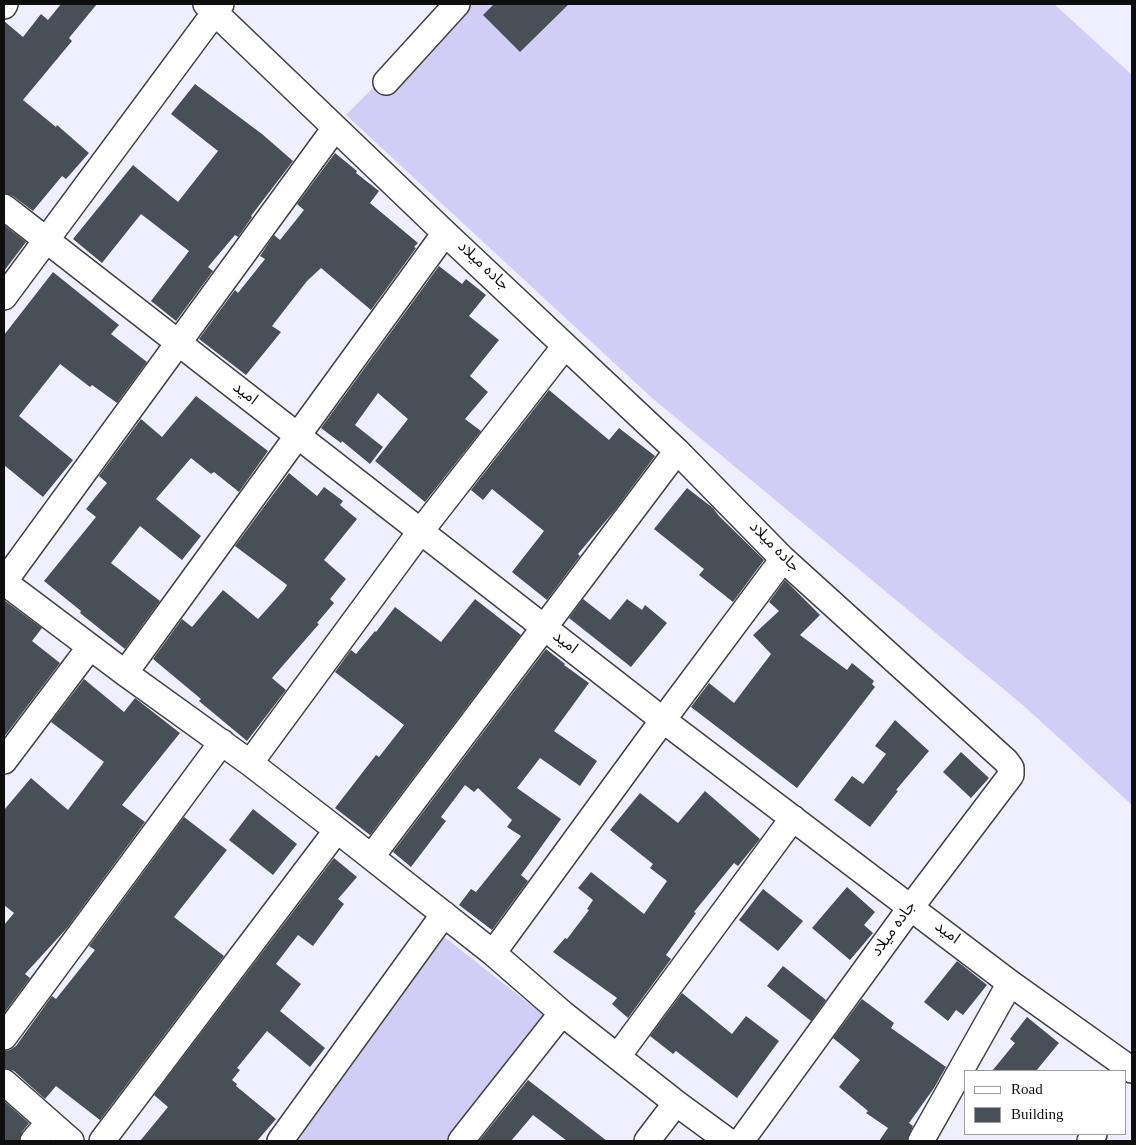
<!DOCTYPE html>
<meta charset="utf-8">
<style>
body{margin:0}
#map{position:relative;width:1136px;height:1145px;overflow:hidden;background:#efefff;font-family:Georgia,serif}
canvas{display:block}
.frame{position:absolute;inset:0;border:5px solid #0e0e0e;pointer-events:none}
.legend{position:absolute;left:964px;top:1070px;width:162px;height:65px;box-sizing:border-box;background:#fff;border:1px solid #9f9f9f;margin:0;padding:6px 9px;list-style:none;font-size:15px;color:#0e0e0e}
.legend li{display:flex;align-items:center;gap:10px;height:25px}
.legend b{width:25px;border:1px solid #9f9f9f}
</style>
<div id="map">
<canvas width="1136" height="1145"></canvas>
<div class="frame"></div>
<ul class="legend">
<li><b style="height:6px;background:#fff"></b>Road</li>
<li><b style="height:14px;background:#494f57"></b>Building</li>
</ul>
</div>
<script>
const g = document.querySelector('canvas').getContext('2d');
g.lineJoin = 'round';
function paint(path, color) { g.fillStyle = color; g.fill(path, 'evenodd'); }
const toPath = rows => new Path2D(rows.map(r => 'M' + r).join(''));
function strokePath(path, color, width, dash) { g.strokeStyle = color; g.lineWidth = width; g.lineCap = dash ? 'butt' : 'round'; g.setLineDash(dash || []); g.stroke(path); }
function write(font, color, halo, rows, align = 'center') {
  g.font = font + ' Georgia,"Noto Sans Arabic",serif'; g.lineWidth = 5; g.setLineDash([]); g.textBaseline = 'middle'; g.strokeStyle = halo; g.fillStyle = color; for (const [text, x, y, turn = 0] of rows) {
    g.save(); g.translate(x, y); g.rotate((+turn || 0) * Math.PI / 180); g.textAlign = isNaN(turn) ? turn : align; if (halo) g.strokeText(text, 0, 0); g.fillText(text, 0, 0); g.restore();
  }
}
const farmland = toPath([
 [457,4,1054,4,1132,75,1132,805,1024,706,652,398,346,115],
 [438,932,546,1017,451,1141,285,1141]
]);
const building = toPath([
 [61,4,97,4,69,38,72,41,23,100,56,127,57,125,89,153,66,179,62,176,33,211,13,196,4,193,4,21,23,37,41,14,48,20],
 [494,4,569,4,520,52,483,15],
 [195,84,262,134,293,161,251,216,252,217,238,237,235,235,208,267,213,271,176,321,151,301,189,251,141,214,102,263,73,239,133,165,178,202,218,151,171,114],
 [335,153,357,171,356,173,379,191,370,203,418,243,414,247,416,248,371,310,321,268,307,281,272,326,281,332,246,375,199,339,235,290,238,293,265,259,260,256,274,235,280,240,304,210,297,204],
 [4,225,26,242,4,271],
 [439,266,462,284,466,279,486,295,469,316,499,340,470,376,488,392,465,419,481,431,425,502,375,461,408,419,378,393,355,425,383,447,370,464,342,441,341,443,321,428],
 [53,272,119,325,111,334,147,362,117,403,92,385,90,387,60,364,19,416,73,460,43,497,4,465,4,335],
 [549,390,609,440,619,428,655,456,615,510,578,554,580,556,547,600,512,572,544,531,492,489,483,500,471,490],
 [196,396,268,451,239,492,214,472,211,474,191,458,156,499,201,536,182,560,140,526,111,563,160,601,125,649,80,613,81,611,44,581,96,517,86,509,107,483,99,476,141,419,162,437],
 [289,473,317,496,324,487,343,501,340,505,357,519,324,560,346,579,330,599,334,603,317,623,319,624,272,678,286,690,247,741,199,701,201,699,153,659,182,619,192,627,223,590,258,619,284,590,287,585,235,546],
 [687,488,713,508,719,516,764,560,733,602,699,575,704,569,654,529],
 [785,580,820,615,800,635,847,670,852,663,874,681,872,684,875,687,797,788,691,707,709,683,734,703,771,654,753,635,779,611,769,602],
 [475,599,521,635,370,835,335,808,376,755,379,757,404,725,335,672,351,650,356,654,375,631,376,632,395,607,441,642],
 [583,599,610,620,627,599,642,610,645,605,667,623,631,667,569,618],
 [4,600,42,628,32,641,60,663,4,737],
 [546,649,565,664,564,665,589,683,554,731,597,761,580,786,540,758,517,788,561,819,521,875,528,881,492,930,459,905,471,889,476,892,521,836,507,827,512,820,478,788,474,792,465,785,441,817,446,821,411,867,393,852],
 [84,679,124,712,135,698,180,733,122,805,145,822,67,928,25,974,30,978,4,1013,4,925,14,913,4,905,4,810,31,778,68,810,104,762,51,722],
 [895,720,929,751,896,790,898,791,870,827,834,800,852,776,863,784,886,754,875,746],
 [961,752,989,778,971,798,943,772],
 [705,791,760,839,738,866,734,863,694,912,696,913,666,955,671,959,628,1018,612,1004,617,998,553,952,565,938,567,939,589,910,587,909,593,900,578,888,591,872,644,914,667,881,650,868,653,864,610,830,640,793,678,823],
 [253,809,297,844,273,875,229,840],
 [184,817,227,850,174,917,224,956,100,1120,56,1086,45,1099,14,1071,4,1068,4,1051,10,1050,16,1046,52,996,56,999,95,950,89,946],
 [334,858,357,877,338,899,344,904,313,946,298,935,276,964,301,984,280,1011,325,1048,310,1067,267,1031,237,1068,240,1070,232,1080,237,1084,236,1086,276,1119,257,1141,140,1141,168,1107,154,1095],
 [847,887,875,912,864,925,873,933,850,960,812,928],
 [763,889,803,921,778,951,739,920],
 [957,961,987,985,963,1015,956,1010,948,1021,924,1002],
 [783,966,826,1000,811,1021,767,986],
 [682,993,732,1034,746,1016,779,1041,737,1098,676,1051,673,1054,650,1036],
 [862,999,894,1023,891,1028,946,1067,934,1088,909,1123,913,1126,907,1141,879,1141,888,1128,866,1113,868,1111,839,1087,860,1060,833,1038],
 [1027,1017,1059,1043,1036,1071,992,1071,1015,1043,1010,1039],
 [528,1080,607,1141,567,1141,533,1115,511,1141,479,1141],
 [4,1101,29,1123,22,1132,19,1141,4,1141]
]);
const minor = toPath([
 [206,4,445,233,677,451,783,559,1006,761,1011,768,1011,775,911,907,741,1141],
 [4,6,5,4],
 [386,82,457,4],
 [4,207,663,720,1010,983,1132,1070],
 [4,297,221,4],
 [4,582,125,673,250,763,337,830,493,953,562,1013,676,1103,728,1141],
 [4,582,335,128],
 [125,673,445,233],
 [4,761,90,647],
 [250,763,420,532,565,346],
 [372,856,677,451],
 [493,953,663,720,783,559],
 [4,1037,222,742],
 [618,1056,793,818],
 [4,1082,71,1141],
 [33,1141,49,1122],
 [102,1141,337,830],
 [280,1141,444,914],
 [461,1141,562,1013],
 [647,1141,676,1103],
 [921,1141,1010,983],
 [1090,1141,1094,1134]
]);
const streetNames = [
 ["جاده میلاد",482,267,43],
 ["امید",244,395,38],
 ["جاده میلاد",773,548,45],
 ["امید",564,644,38],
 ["جاده میلاد",895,930,-54],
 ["امید",946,934,37]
];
paint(farmland, '#d1cdf7');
paint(building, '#494f57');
strokePath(minor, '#414141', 28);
strokePath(minor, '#fff', 25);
write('16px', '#0e0e0e', '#fff', streetNames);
</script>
